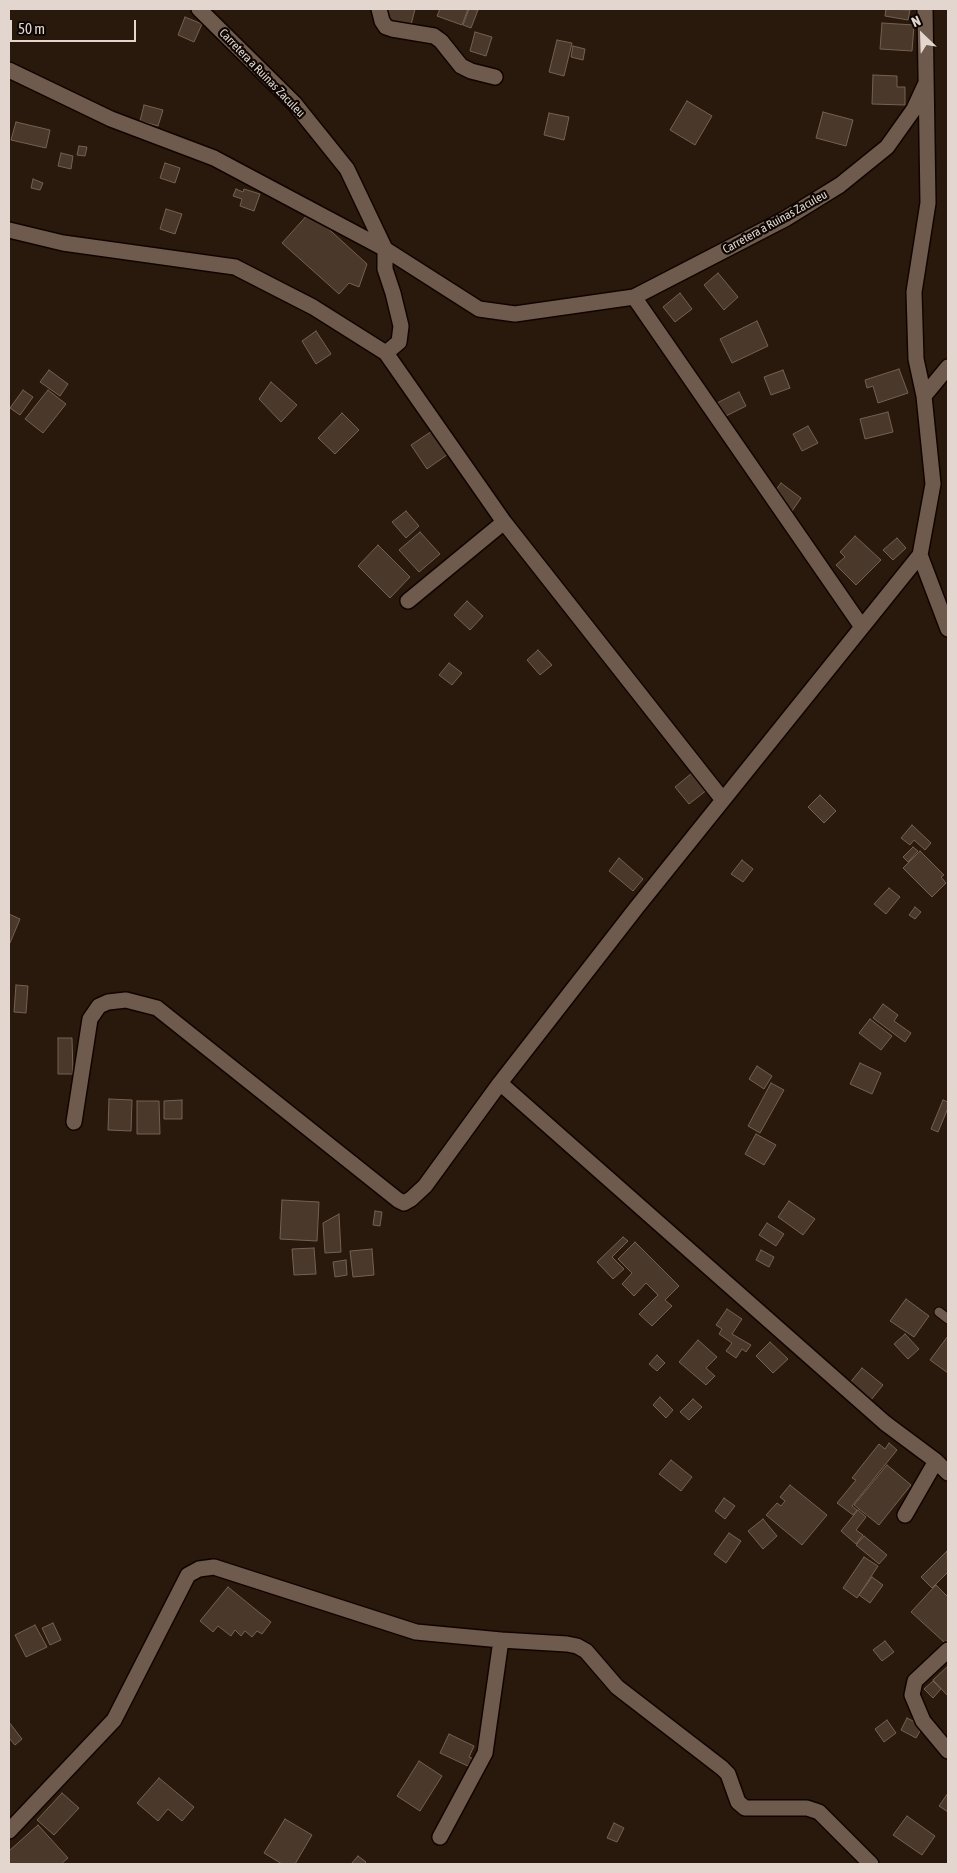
<!DOCTYPE html>
<style>
body{margin:0}
#map{position:relative;width:957px;height:1873px;overflow:hidden;background:#29190c;font-family:"Asap Condensed",sans-serif}
canvas{display:block}
.frame{position:absolute;inset:0;border:10px solid #e2d6ce;pointer-events:none}
.north{position:absolute;left:897px;top:10px;width:50px;height:50px;-webkit-text-stroke:4px #0d0603;paint-order:stroke;rotate:336deg;font-size:14px;font-weight:700;line-height:20px;text-align:center;color:#e2d6ce}
.north::after{content:'';display:block;margin:auto;width:18px;height:22px;background:#e2d6ce;clip-path:polygon(50% 0,100% 100%,50% 72%,0 100%)}
.scale{position:absolute;left:10px;top:20px;width:126px;height:22px;box-sizing:border-box;border:2px solid #e2d6ce;border-top:0;padding-left:6px;font-size:15px;line-height:18px;white-space:nowrap;color:#e2d6ce;-webkit-text-stroke:4px #0d0603;paint-order:stroke}
</style>
<div id="map">
<canvas width="957" height="1873"></canvas>
<div class="frame"></div>
<div class="north">N</div>
<div class="scale">50 m</div>
</div>
<script>
const g = document.querySelector('canvas').getContext('2d');
g.lineJoin = 'round';
function paint(path, color) { g.fillStyle = color; g.fill(path, 'evenodd'); }
const toPath = rows => new Path2D(rows.map(r => 'M' + r).join(''));
function strokePath(path, color, width, dash) { g.strokeStyle = color; g.lineWidth = width; g.lineCap = dash ? 'butt' : 'round'; g.setLineDash(dash || []); g.stroke(path); }
function write(font, color, halo, rows, align = 'center') {
  g.font = font + ' "Asap Condensed",sans-serif'; g.lineWidth = 4.5; g.setLineDash([]); g.textBaseline = 'middle'; g.strokeStyle = halo; g.fillStyle = color; for (const [text, x, y, turn = 0] of rows) {
    g.save(); g.translate(x, y); g.rotate((+turn || 0) * Math.PI / 180); g.textAlign = isNaN(turn) ? turn : align; if (halo) g.strokeText(text, 0, 0); g.fillText(text, 0, 0); g.restore();
  }
}
const building = toPath([
 [386,9,415,9,411,25,384,19,386,9],
 [440,9,468,9,462,25,437,16,440,9],
 [469,9,478,10,471,28,463,25,469,9],
 [886,9,910,10,908,20,885,16,886,9],
 [185,17,202,24,194,42,178,35,185,17],
 [882,23,914,25,912,51,880,49,882,23],
 [475,32,492,37,486,56,470,51,475,32],
 [557,40,572,43,564,76,549,72,557,40],
 [573,46,585,49,583,60,571,57,573,46],
 [873,75,897,76,897,87,905,87,905,105,872,104,873,75],
 [687,101,712,116,695,145,670,130,687,101],
 [144,105,163,110,158,126,140,121,144,105],
 [823,112,853,120,846,146,816,138,823,112],
 [549,113,569,117,564,140,544,135,549,113],
 [16,122,50,130,46,148,11,140,16,122],
 [79,146,87,147,85,156,77,155,79,146],
 [61,153,73,156,71,169,58,166,61,153],
 [165,163,180,168,175,183,160,178,165,163],
 [33,179,43,183,40,190,31,188,33,179],
 [236,189,243,192,244,189,260,194,254,211,240,206,242,199,233,196,236,189],
 [166,209,182,214,175,234,160,229,166,209],
 [310,212,367,264,359,287,349,283,339,294,282,243,310,212],
 [718,273,738,297,724,310,704,285,718,273],
 [680,293,692,309,675,322,663,307,680,293],
 [757,321,768,346,732,363,720,339,757,321],
 [316,331,331,354,316,364,302,341,316,331],
 [899,369,908,393,878,403,873,386,867,388,865,380,899,369],
 [49,370,68,384,60,396,40,382,49,370],
 [783,370,790,388,771,395,764,377,783,370],
 [271,382,297,405,281,422,259,399,271,382],
 [23,390,33,397,20,415,10,408,23,390],
 [48,390,66,404,43,433,25,419,48,390],
 [739,392,746,406,724,417,717,403,739,392],
 [888,412,893,432,865,439,860,419,888,412],
 [342,413,359,430,335,454,318,438,342,413],
 [808,426,818,443,802,451,793,434,808,426],
 [435,429,451,452,427,469,411,445,435,429],
 [781,483,801,498,792,511,772,495,781,483],
 [406,511,419,526,406,538,392,522,406,511],
 [420,532,440,554,419,572,399,550,420,532],
 [855,536,881,560,856,585,836,565,845,557,840,552,855,536],
 [897,538,906,548,893,560,883,550,897,538],
 [378,545,410,577,390,598,358,566,378,545],
 [467,601,483,616,470,630,454,615,467,601],
 [538,650,552,665,540,675,527,660,538,650],
 [449,663,462,673,452,685,439,675,449,663],
 [698,768,712,786,689,804,675,787,698,768],
 [820,795,836,811,824,823,808,807,820,795],
 [912,825,931,843,925,850,914,840,910,845,901,838,912,825],
 [913,847,918,851,908,862,903,857,913,847],
 [920,851,944,875,941,877,946,883,932,897,903,868,920,851],
 [619,858,643,879,633,891,609,871,619,858],
 [742,860,753,869,743,882,731,874,742,860],
 [889,888,900,897,886,914,874,904,889,888],
 [915,907,921,912,915,919,909,915,915,907],
 [9,914,20,919,10,943,9,942,9,914],
 [16,985,28,986,26,1013,14,1012,16,985],
 [883,1004,898,1015,894,1021,911,1033,905,1042,873,1018,883,1004],
 [870,1019,892,1036,881,1050,859,1033,870,1019],
 [58,1038,72,1038,73,1074,58,1074,58,1038],
 [860,1063,881,1073,872,1094,850,1084,860,1063],
 [757,1066,772,1076,764,1089,749,1079,757,1066],
 [771,1083,784,1090,760,1133,748,1126,771,1083],
 [109,1099,132,1100,131,1131,108,1130,109,1099],
 [182,1100,182,1119,164,1119,164,1101,182,1100],
 [943,1100,948,1102,948,1108,938,1132,931,1129,943,1100],
 [137,1101,159,1101,160,1134,137,1134,137,1101],
 [756,1134,776,1145,764,1165,745,1154,756,1134],
 [282,1200,319,1202,317,1241,280,1239,282,1200],
 [789,1201,815,1219,803,1235,778,1217,789,1201],
 [375,1211,382,1212,380,1226,373,1225,375,1211],
 [339,1214,341,1252,325,1253,323,1223,339,1214],
 [767,1223,784,1234,776,1246,759,1235,767,1223],
 [623,1237,628,1241,612,1257,624,1269,613,1279,597,1262,623,1237],
 [635,1242,679,1286,665,1300,672,1306,652,1326,639,1314,658,1295,646,1283,634,1296,622,1284,632,1273,618,1259,635,1242],
 [314,1248,316,1274,294,1275,292,1249,314,1248],
 [372,1249,374,1275,353,1277,350,1251,372,1249],
 [761,1250,774,1257,769,1267,756,1260,761,1250],
 [346,1260,347,1275,335,1277,333,1262,346,1260],
 [906,1299,929,1316,914,1337,890,1321,906,1299],
 [727,1309,742,1319,732,1334,751,1345,746,1352,742,1349,736,1358,726,1351,732,1343,719,1334,722,1329,716,1325,727,1309],
 [905,1334,919,1349,908,1359,894,1344,905,1334],
 [948,1336,948,1373,930,1360,948,1336],
 [698,1340,717,1357,706,1368,715,1376,706,1385,679,1362,698,1340],
 [770,1342,788,1359,773,1373,756,1356,770,1342],
 [657,1355,665,1363,657,1371,649,1364,657,1355],
 [862,1368,883,1385,871,1400,849,1384,862,1368],
 [660,1397,673,1410,666,1418,653,1405,660,1397],
 [693,1399,702,1407,689,1420,680,1412,693,1399],
 [889,1443,897,1450,852,1506,857,1510,853,1515,837,1503,856,1480,852,1478,879,1444,885,1449,889,1443],
 [671,1460,692,1477,681,1491,659,1474,671,1460],
 [887,1465,911,1485,879,1525,854,1505,887,1465],
 [790,1485,827,1515,802,1545,766,1515,777,1503,781,1506,785,1501,780,1497,790,1485],
 [724,1498,735,1506,725,1519,715,1511,724,1498],
 [858,1510,866,1517,856,1530,863,1535,856,1544,841,1531,858,1510],
 [763,1519,777,1536,763,1549,748,1531,763,1519],
 [729,1533,741,1541,726,1563,714,1554,729,1533],
 [864,1536,887,1555,879,1564,856,1545,864,1536],
 [947,1551,948,1572,932,1588,921,1577,947,1551],
 [864,1557,878,1566,857,1598,843,1588,864,1557],
 [872,1577,883,1585,870,1603,859,1595,872,1577],
 [936,1585,948,1597,948,1639,945,1643,911,1612,936,1585],
 [228,1587,271,1622,262,1634,257,1631,252,1637,245,1631,241,1636,235,1630,231,1636,218,1626,213,1632,200,1621,228,1587],
 [53,1623,61,1640,50,1645,42,1628,53,1623],
 [35,1625,47,1647,26,1657,15,1635,35,1625],
 [885,1641,894,1652,882,1661,873,1650,885,1641],
 [948,1666,948,1696,933,1680,948,1666],
 [933,1681,941,1689,933,1698,924,1689,933,1681],
 [907,1718,923,1726,916,1738,901,1730,907,1718],
 [887,1720,896,1733,884,1742,875,1729,887,1720],
 [9,1722,22,1739,15,1745,9,1738,9,1722],
 [449,1734,474,1746,469,1757,474,1759,470,1767,440,1753,449,1734],
 [419,1761,442,1776,420,1811,397,1796,419,1761],
 [159,1778,194,1807,182,1821,168,1809,158,1821,137,1803,159,1778],
 [62,1793,79,1808,54,1835,37,1820,62,1793],
 [948,1793,948,1812,939,1806,948,1793],
 [907,1816,935,1836,922,1855,893,1835,907,1816],
 [285,1819,312,1835,295,1864,282,1864,264,1853,285,1819],
 [614,1823,624,1828,617,1842,607,1838,614,1823],
 [38,1825,68,1858,61,1864,9,1864,9,1851,38,1825],
 [358,1856,366,1862,364,1864,351,1864,358,1856]
]);
const service = toPath([
 [939,1312,948,1319]
]);
const minor = toPath([
 [199,9,294,103,347,169,385,249,479,309,515,314,634,297,785,219,840,185,887,147,914,109,926,83],
 [379,9,382,21,386,27,392,29,434,36,441,41,461,66,471,71,495,77],
 [925,9,928,203,914,292,916,359,924,396,933,484,920,555,948,629],
 [9,70,111,119,214,158,385,249,385,269,393,293,401,326,399,342,386,353,313,307,235,267,63,243,9,230],
 [634,297,862,627],
 [386,353,504,522,723,800],
 [924,396,948,367],
 [408,601,504,522],
 [500,1083,885,1423,936,1461,948,1473],
 [74,1122,90,1019,99,1006,108,1002,126,1000,157,1008,398,1200,404,1203,411,1199,425,1186,500,1083,637,907,920,555],
 [905,1515,936,1461],
 [948,1650,915,1681,912,1695,923,1721,948,1751],
 [9,1831,114,1720,188,1575,199,1569,214,1567,416,1632,501,1640,567,1644,577,1646,586,1651,617,1687,722,1768,728,1774,738,1802,745,1808,807,1808,819,1812,871,1864],
 [440,1837,485,1753,501,1640]
]);
const streetNames = [
 ["Carretera a Ruinas Zaculeu",262,73,46],
 ["Carretera a Ruinas Zaculeu",775,222,-29]
];
paint(building, '#4a382b');
strokePath(building, '#746152', 1);
strokePath(service, '#110400', 11);
strokePath(minor, '#110400', 18);
strokePath(service, '#6f5b4d', 9);
strokePath(minor, '#6f5b4d', 15);
write('12px', '#e2d6ce', '#0d0603', streetNames);
</script>
